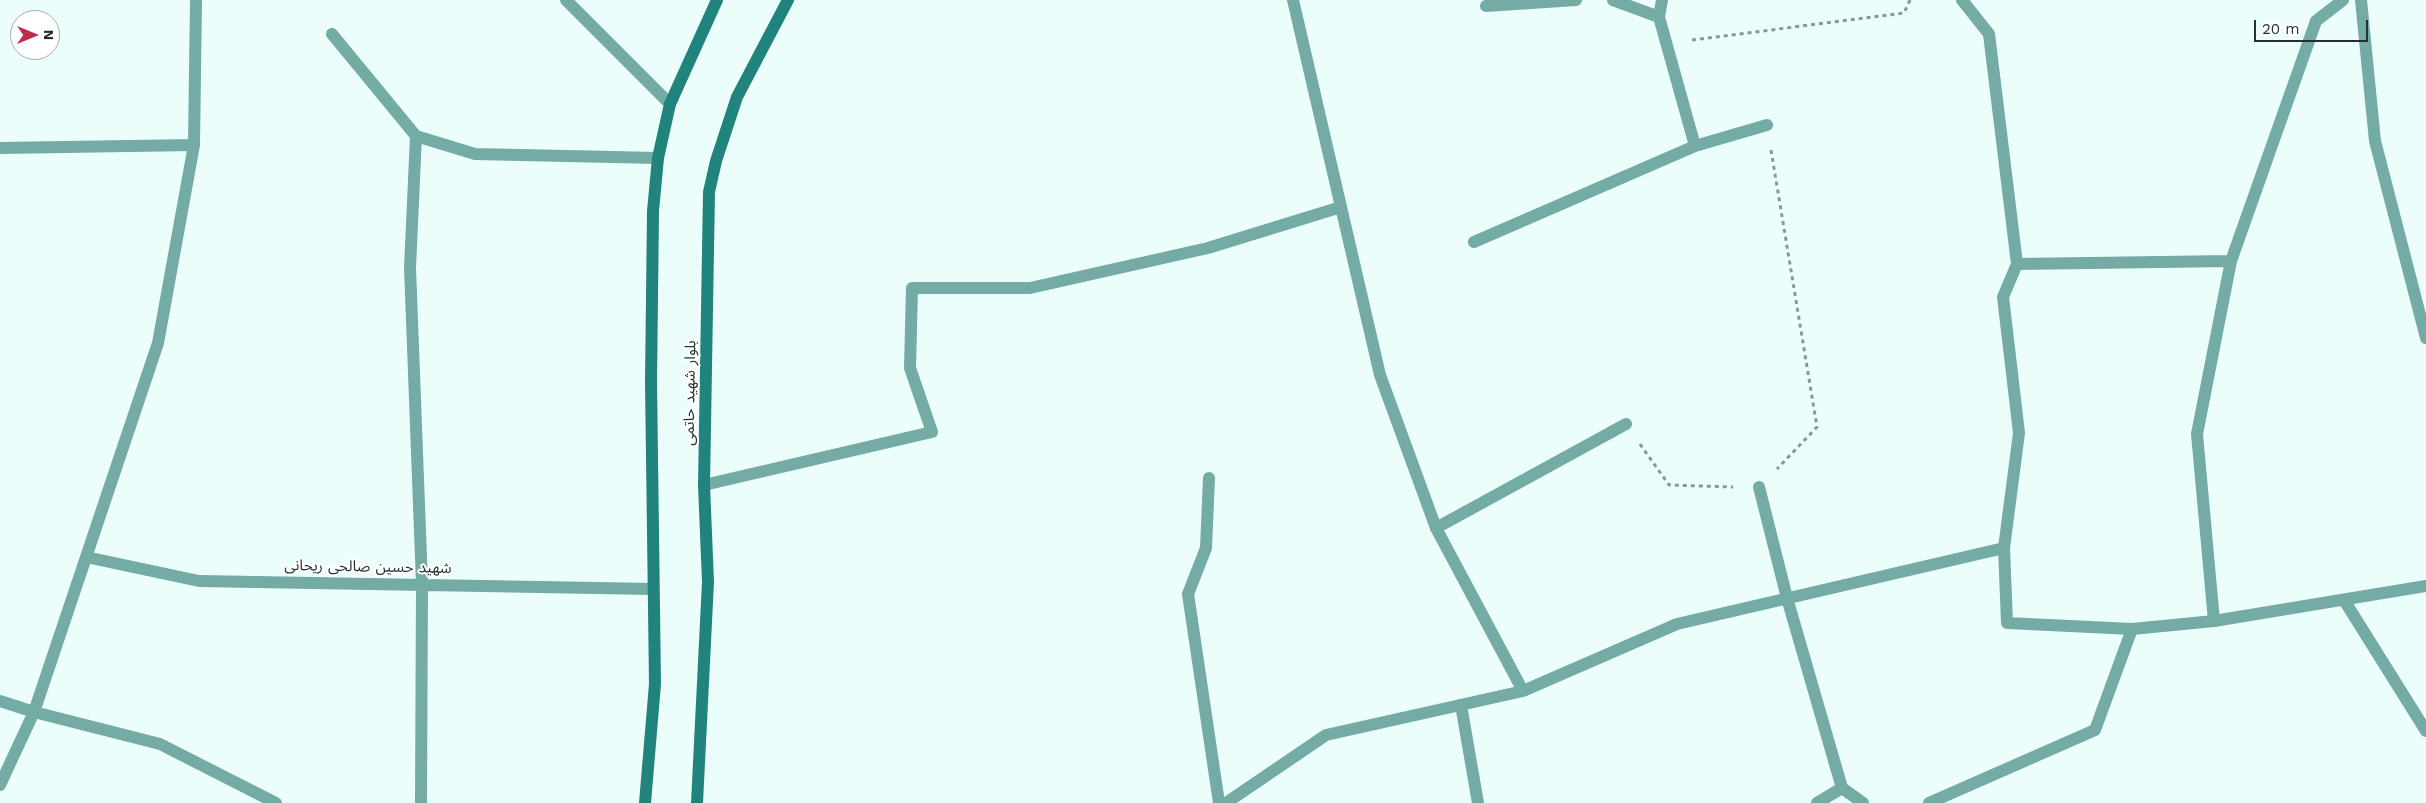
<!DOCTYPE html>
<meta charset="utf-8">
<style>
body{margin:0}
#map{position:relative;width:2426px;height:803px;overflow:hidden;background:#ecfefb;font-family:"Work Sans",sans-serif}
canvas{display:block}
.north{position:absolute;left:10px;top:10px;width:50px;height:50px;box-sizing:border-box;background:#fff;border:1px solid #a8acac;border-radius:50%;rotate:90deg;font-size:14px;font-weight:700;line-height:20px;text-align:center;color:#25302f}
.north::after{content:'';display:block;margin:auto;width:18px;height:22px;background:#bc2c4c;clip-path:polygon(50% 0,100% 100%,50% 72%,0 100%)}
.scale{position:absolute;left:2254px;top:20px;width:114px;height:22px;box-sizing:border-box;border:2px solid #25302f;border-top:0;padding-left:6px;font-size:15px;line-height:18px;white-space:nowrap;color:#25302f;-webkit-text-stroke:4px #fff;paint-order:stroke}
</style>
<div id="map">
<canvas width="2426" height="803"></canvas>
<div class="north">N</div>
<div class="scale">20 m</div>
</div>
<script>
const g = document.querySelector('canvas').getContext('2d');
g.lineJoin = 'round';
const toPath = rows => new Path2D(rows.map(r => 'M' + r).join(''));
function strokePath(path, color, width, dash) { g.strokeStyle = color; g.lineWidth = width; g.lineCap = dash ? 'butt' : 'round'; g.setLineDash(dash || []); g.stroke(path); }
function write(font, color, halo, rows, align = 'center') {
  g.font = font + ' "Work Sans","Noto Sans Arabic",sans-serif'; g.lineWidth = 4; g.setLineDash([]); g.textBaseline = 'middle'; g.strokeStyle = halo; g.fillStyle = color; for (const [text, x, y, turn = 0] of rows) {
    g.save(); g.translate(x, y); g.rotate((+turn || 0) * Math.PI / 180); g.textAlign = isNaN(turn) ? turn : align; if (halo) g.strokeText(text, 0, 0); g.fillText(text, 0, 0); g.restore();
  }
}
const path = toPath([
 [1692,40,1904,13,1910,0],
 [1771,150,1817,427,1777,469],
 [1640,444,1669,485,1733,487]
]);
const lane = toPath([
 [1613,0,1659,17],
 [1662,0,1659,17,1695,146],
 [1962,0,1989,34,2017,264],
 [1486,6,1576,0],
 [332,34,416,136],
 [0,148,194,145],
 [1474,242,1695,146,1767,125],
 [1209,478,1206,548,1188,594,1219,803],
 [704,485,932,432,910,368,912,288,1030,288,1208,248,1341,207],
 [1759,487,1787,598,1842,788,1863,803],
 [1436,528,1626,424],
 [2004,548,2019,433,2003,297,2017,264,2231,261],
 [2344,600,2426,731],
 [2214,621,2197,434,2231,261,2316,21,2343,0],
 [0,701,34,712],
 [1461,705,1478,803],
 [1817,803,1842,788],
 [1929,803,2095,730,2132,629]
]);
const street = toPath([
 [566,0,670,104],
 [1293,0,1380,375,1436,528,1523,691],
 [2361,0,2375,141,2426,338],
 [86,557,199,581,653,589],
 [34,712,160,744,276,803],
 [0,785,34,712,158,343,194,145,196,0],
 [421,803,422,584,410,268,416,136,475,154,658,158],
 [1226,803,1326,735,1523,691,1677,624,2004,548,2007,623,2132,629,2214,621,2426,586]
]);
const secondary = toPath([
 [645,803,655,684,651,382,653,211,658,158,670,104,717,0],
 [697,803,708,582,704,485,709,192,716,161,737,97,788,0]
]);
const streetNames = [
 ["بلوار شهید حاتمی",690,393,-89],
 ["شهید حسین صالحی ریحانی",368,567,1]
];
strokePath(path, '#899795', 3, [4, 4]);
strokePath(lane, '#74aba4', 12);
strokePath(street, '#74aba4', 12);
strokePath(secondary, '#20837c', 12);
write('15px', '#25302f', '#fff', streetNames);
</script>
